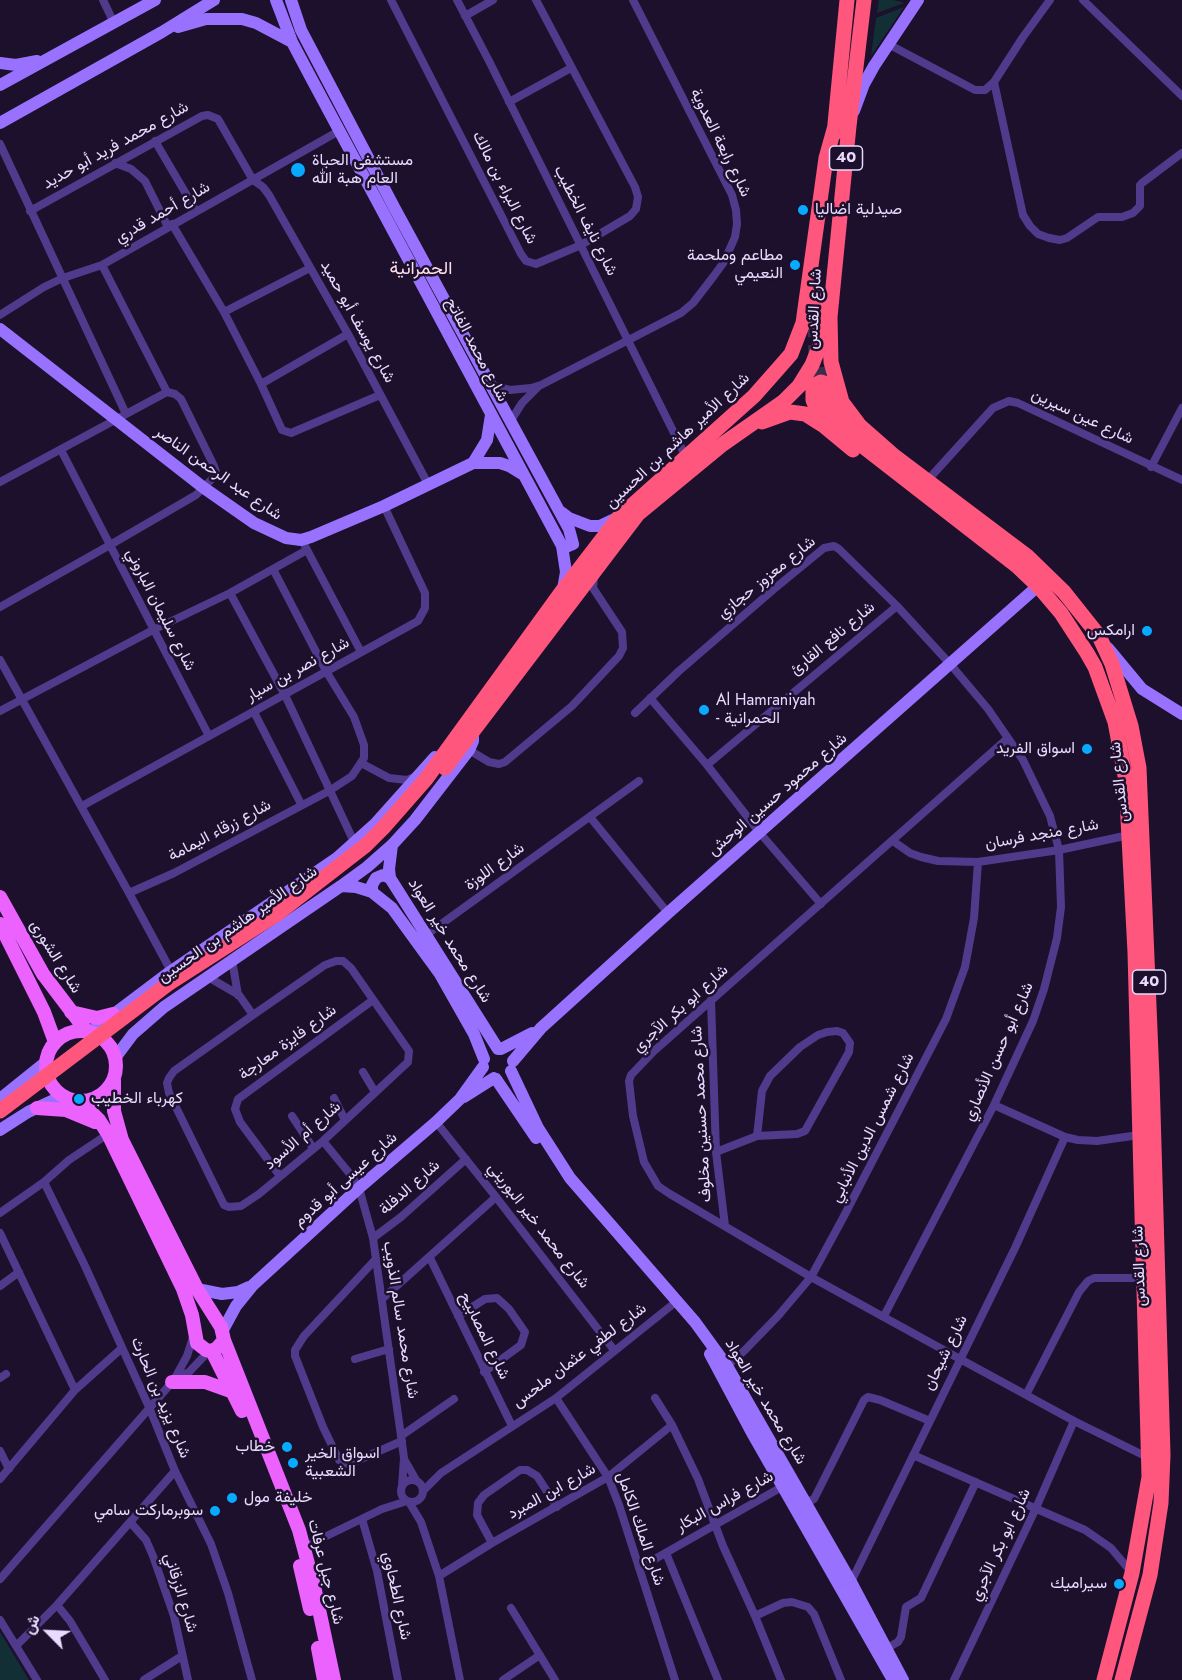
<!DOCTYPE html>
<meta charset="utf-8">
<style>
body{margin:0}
#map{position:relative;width:1182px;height:1680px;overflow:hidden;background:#1c102c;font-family:Jost,Vazirmatn,sans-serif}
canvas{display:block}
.north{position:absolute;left:18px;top:1602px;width:60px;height:60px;-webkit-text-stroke:4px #1c102c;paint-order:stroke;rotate:294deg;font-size:16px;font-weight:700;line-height:24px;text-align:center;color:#e8dbff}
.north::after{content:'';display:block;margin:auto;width:21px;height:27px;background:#e8dbff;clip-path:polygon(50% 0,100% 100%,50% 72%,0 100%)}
</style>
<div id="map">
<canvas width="1182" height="1680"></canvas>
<div class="north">ش</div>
</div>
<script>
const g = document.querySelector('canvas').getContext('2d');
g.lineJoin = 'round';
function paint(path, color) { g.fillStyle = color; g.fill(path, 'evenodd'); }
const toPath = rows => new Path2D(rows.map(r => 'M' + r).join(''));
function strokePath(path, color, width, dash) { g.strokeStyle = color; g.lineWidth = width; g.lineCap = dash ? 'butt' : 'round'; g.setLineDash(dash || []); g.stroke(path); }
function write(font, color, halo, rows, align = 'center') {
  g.font = font + ' Jost,Vazirmatn,sans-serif'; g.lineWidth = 5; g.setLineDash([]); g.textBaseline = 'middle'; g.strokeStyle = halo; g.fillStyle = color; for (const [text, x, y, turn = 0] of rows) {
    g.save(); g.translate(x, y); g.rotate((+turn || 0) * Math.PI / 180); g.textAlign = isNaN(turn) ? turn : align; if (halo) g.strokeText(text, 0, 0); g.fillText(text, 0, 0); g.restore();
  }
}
const green = toPath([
 [879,0,894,0,904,3,877,13],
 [904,7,871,56,876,18],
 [0,1632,29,1680,0,1680]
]);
const highwayTunnel = toPath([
 [815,322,816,357,822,392]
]);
const street = toPath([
 [103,0,114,23],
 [391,0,521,254,526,261,536,264,581,245,630,216,636,209,638,197,635,187,536,0],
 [457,0,488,59,686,457],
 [1083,0,1182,96],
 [465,16,493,0],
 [888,44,975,90,985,90,994,82,1023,37,1050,0],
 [994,82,1023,215,1030,226,1038,234,1049,238,1060,240,1067,238,1098,217,1122,217,1133,213,1140,206,1140,185,1142,183,1182,153],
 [509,102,571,68],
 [155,141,196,211],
 [0,144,126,414],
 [115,163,131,169,145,181,168,227],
 [30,211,202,116,208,115,218,119,253,180,263,187,269,195,348,334,428,484],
 [172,224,224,312,261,384,282,430,291,433,380,395],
 [224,312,310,268],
 [0,315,44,287,63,278,102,265,339,131],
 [261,384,348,334],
 [490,385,510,390,531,388,541,385,681,313,693,303,713,277,724,262,735,237,737,224,736,210,732,195,633,0],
 [510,422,522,403,538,387],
 [61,450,110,545,196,495,214,477,216,472,214,466,181,399,175,394,167,392],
 [1151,467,1182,408],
 [0,482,167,392,102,265],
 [926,482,993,408,1009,401,1018,403,1182,480],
 [305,546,361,652],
 [230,593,285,695,355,844],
 [0,607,110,545,209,736],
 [0,660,129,893,174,873,329,791,352,776,364,758,364,745,354,717,326,671,273,569],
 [650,698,707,765,760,833,821,904],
 [0,711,153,630,230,593,307,550],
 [254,712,301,804],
 [635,713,679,671,774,589,824,548,834,546,839,549,897,606,951,665,988,709,1023,760,1050,816,1059,850,1061,907,1057,938,1044,989,1033,1021,994,1105,884,1316],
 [1008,738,654,1051,631,1075,629,1081,633,1116,644,1162,658,1186,670,1194,811,1277,960,1359,1074,1421,1149,1458],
 [469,750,489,762,499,764,505,762,572,706,619,656,623,648,622,632,593,588,594,577],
 [361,763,389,778,407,780,417,776],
 [707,765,897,606],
 [82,806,418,621,425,608,425,593,384,506],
 [590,817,668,913],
 [893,841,910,853,921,857,938,861,978,862,1059,850,1129,835],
 [129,893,171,971],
 [422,938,639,781],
 [232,960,238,995],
 [336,961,343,961,351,968,409,1051,408,1062,323,1141,259,1194,241,1206,229,1207,224,1205,169,1093,167,1083,169,1078,174,1071,253,1015,325,965,336,961],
 [208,977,239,995,253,1015],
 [711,1000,716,1152,725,1226],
 [363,1072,375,1092],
 [334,1098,345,1120],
 [994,1105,1065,1137,1078,1140,1097,1141,1139,1135],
 [292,1116,313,1148],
 [436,1122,496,1197,614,1350],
 [323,1141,350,1174,359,1188,373,1238,401,1436,404,1458,402,1486],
 [716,1152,757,1136,797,1134,805,1131,849,1052,850,1043,843,1033,837,1031,827,1032,818,1035,800,1047,770,1076,762,1091,757,1136],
 [280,1176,240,1122,235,1109,238,1099,373,1000],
 [44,1182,85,1266,149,1407,175,1471,211,1544,228,1593,252,1680],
 [0,1213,44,1182,69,1160,108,1134],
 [0,1233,75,1390],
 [373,1238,401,1217,466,1159],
 [430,1258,512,1426],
 [376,1259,304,1336,295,1350,295,1356,323,1427,339,1460,348,1464,354,1462,402,1441],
 [0,1286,19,1272],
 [382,1299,496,1197],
 [458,1316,485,1299,497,1298,509,1309,525,1332,521,1345,484,1372],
 [355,1359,389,1349],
 [725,1368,745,1350,778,1316,811,1277,844,1216,946,1019,965,967,974,918,978,862],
 [0,1378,6,1374],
 [174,1380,189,1372,209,1351],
 [1026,1395,1079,1292,1088,1281,1094,1278,1144,1278],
 [556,1398,608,1477,619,1505,675,1680],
 [655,1398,672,1425,698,1479,723,1546,755,1616,781,1680],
 [401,1436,454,1399],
 [0,1451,9,1469],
 [913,1455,1085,1530,1111,1548,1132,1573],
 [404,1459,416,1480],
 [0,1479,75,1390,122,1348],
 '401 1491a11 11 0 1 1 22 0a11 11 0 1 1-22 0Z',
 [423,1491,441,1473,556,1398,677,1301],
 [409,1502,421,1522,439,1576,460,1680],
 [801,1505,814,1499,864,1400,868,1397,880,1400,930,1421],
 [362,1519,377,1571,398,1680],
 [130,1522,146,1540,153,1556,174,1616,188,1680],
 [492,1543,477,1515,478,1503,484,1495,520,1470,527,1470,537,1476,557,1507],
 [304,1547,382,1509,407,1501],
 [666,1553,718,1680],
 [639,1568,787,1484],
 [439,1576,492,1543,608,1477,672,1425],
 [0,1579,174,1380,187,1356,194,1334],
 [851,1582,1015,1248,1065,1137],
 [57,1605,70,1621,105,1680],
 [511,1608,555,1680],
 [755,1616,783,1603,792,1602,808,1607,814,1614,841,1680],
 [0,1620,37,1680],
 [16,1646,57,1605,175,1471],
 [887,1648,898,1642,901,1637,906,1607,921,1598,976,1482],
 [144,1680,182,1656],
 [503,1680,540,1655],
 [954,1680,1036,1508,1074,1421]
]);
const secondary = toPath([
 [276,0,292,42,310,76,562,546,566,572,563,589],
 [291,0,301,30,394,207,569,529,573,544,566,547,562,546],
 [178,27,206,19,242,19,256,23,292,42],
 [0,63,16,65,37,61],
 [0,85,155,0],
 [854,111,864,84,874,66,918,0],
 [0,123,162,32,214,0],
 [0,329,204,488,254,523,286,538,301,540,311,537,384,506,473,463,500,463,509,466,522,474],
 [473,463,487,440,491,415],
 [561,512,569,518,590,526,600,526,619,517],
 [1108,648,1142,689,1182,714],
 [392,845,389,869,390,878,498,1049],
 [341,886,356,887,372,892,392,908,440,974,474,1034,484,1059],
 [372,892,372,885,376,878,383,875,390,878],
 [90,1032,167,974,337,858,375,824,435,757],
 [501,1049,532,1033],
 [115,1058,133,1034,164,1007,341,886,367,867,392,845,415,820,469,750,473,741,473,733],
 [513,1061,541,1028,668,913,1038,586],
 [511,1071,538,1128,570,1178,695,1322,727,1366,851,1582,903,1680],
 [496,1079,536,1138],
 [464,1097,494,1078],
 [0,1099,46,1062],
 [0,1130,28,1112,54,1100,66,1099],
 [197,1289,222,1294,238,1292,249,1287],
 [223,1330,236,1306,253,1285,359,1188,436,1122,460,1099,483,1067],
 [710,1354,751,1431,893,1680]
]);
const primary = toPath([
 [0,897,43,974,87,1032],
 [0,924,44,1012,55,1042],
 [71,1012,97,1018,113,1014],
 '46 1066a35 35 0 1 1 70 0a35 35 0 1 1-70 0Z',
 [81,1102,99,1120,108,1134,183,1289,192,1315,197,1343,206,1350,212,1351,217,1348,224,1340,221,1327,197,1289,122,1140,114,1111,114,1080],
 [37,1108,66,1110,95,1122],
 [224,1340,299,1530,314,1586,334,1680],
 [212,1351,242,1411],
 [172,1382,205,1382,233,1392],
 [300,1566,310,1609],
 [318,1648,324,1680]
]);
const highway = toPath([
 [864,0,849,126,830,317,831,362,842,402,860,426,893,455,1027,556,1064,592,1099,636,1112,664,1131,726,1139,768,1152,1077,1163,1455,1161,1503,1150,1575,1122,1680],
 [834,134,847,0],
 [815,322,818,293],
 [822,392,836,417,846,431,860,444,1017,566,1038,586,1061,613,1087,653,1095,667,1115,722,1126,781,1135,952,1149,1477,1132,1573,1104,1680],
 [762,422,790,412,805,414,824,426,853,450],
 [824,426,813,400,813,389,815,385,821,382,828,385,836,395],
 [445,768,638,514,723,444,783,402,799,386,812,365,827,327],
 [0,1111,168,984,277,914,366,845,383,828,426,779,563,590,619,517,754,396,777,370,791,354,803,323,826,158,835,126]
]);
const markers = [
 [298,170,8,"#07aaff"],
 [803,210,6,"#07aaff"],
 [795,265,6,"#07aaff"],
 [1147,631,6,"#07aaff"],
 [704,710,6,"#07aaff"],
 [1087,749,6,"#07aaff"],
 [79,1099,6,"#07aaff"],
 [287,1447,6,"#07aaff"],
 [293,1463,6,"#07aaff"],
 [232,1498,6,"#07aaff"],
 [215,1511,6,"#07aaff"],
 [1119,1584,6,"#07aaff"]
];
const shields = [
 [846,158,33],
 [1149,982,33]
];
const shieldNames = [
 ["40",846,158],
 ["40",1149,982]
];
const streetNames = [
 ["شارع رابعة العدوية",720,143,64],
 ["شارع محمد فريد أبو حديد",116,146,-29],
 ["شارع البراء بن مالك",504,188,63],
 ["شارع أحمد قدري",163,213,-30],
 ["شارع نايف الخطيب",585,221,63],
 ["شارع القدس",815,309,-87],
 ["شارع يوسف أبو حميد",357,322,61],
 ["شارع محمد الفاتح",476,350,62],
 ["شارع عين سيرين",1082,417,25],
 ["شارع الأمير هاشم بن الحسين",678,441,-43],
 ["شارع عبد الرحمن الناصر",218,474,35],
 ["شارع معزوز حجازي",767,578,-39],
 ["شارع سليمان الباروني",160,610,63],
 ["شارع نافع القارئ",833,639,-40],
 ["شارع نصر بن سيار",298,670,-29],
 ["شارع القدس",1120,782,-96],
 ["شارع محمود حسين الوحش",778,795,-41],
 ["شارع زرقاء اليمامة",220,831,-28],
 ["شارع منجد فرسان",1042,835,-10],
 ["شارع اللوزة",495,867,-36],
 ["شارع الأمير هاشم بن الحسين",238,925,-35],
 ["شارع محمد خير العواد",449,941,58],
 ["شارع الشورى",55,957,58],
 ["شارع ابو بكر الآجري",681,1009,-42],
 ["شارع فايزة معارجة",288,1043,-36],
 ["شارع أبو حسن الأنصاري",999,1052,-66],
 ["شارع محمد حسنين مخلوف",702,1114,-93],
 ["شارع شمس الدين الأنبابي",873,1128,-63],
 ["شارع أم الأسود",303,1136,-41],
 ["شارع عيسى أبو قدوم",346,1180,-42],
 ["شارع الدفلة",410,1188,-41],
 ["شارع محمد خير البوريني",538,1226,52],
 ["شارع القدس",1140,1266,-92],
 ["شارع محمد سالم الذويب",400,1320,81],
 ["شارع المصابيح",484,1336,64],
 ["شارع شيحان",946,1353,-64],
 ["شارع لطفي عثمان ملحس",580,1356,-37],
 ["شارع يزيد بن الحارث",160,1398,67],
 ["شارع محمد خير العواد",765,1402,59],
 ["شارع ابن المبرد",552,1492,-29],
 ["شارع فراس البكار",725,1502,-29],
 ["شارع الملك الكامل",640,1529,71],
 ["شارع ابو بكر الآجري",1001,1545,-65],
 ["شارع جبل عرفات",325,1572,76],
 ["شارع الزرقاني",180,1593,73],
 ["شارع الطحاوي",396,1596,78]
];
const poiNames = [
 ["مستشفى الحياة",312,161],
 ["العام هبة الله",312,179],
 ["صيدلية اضاليا",815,210],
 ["مطاعم وملحمة",783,256,"right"],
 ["النعيمي",783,274,"right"],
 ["ارامكس",1135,631,"right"],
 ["Al Hamraniyah",716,701],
 ["- الحمرانية",716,719],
 ["اسواق الفريد",1075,749,"right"],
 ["كهرباء الخطيب",91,1099],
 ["خطاب",275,1447,"right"],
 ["اسواق الخير",305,1454],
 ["الشعبية",305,1472],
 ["خليفة مول",244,1498],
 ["سوبرماركت سامي",203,1511,"right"],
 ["سيراميك",1107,1584,"right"]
];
const neighbourhoodNames = [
 ["الحمرانية",421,270]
];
paint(green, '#132f36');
strokePath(highwayTunnel, '#3b2e4c', 15, [15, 8]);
strokePath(street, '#513a8c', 8);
strokePath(secondary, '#9872ff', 12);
strokePath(primary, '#eb62ff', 14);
strokePath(highway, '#ff567e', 15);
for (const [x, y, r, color] of markers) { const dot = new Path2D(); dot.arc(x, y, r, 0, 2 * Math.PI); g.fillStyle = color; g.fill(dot); strokePath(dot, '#1c102c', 2); }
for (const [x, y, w] of shields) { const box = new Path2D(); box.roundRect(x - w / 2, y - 12, w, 24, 4.5); g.fillStyle = '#1c102c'; g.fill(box); strokePath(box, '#e8dbff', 1.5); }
write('bold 15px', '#e8dbff', null, shieldNames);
write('16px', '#e8dbff', '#1c102c', streetNames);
write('16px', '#e8dbff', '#1c102c', poiNames, 'left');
write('18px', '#ffddea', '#1c102c', neighbourhoodNames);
</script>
